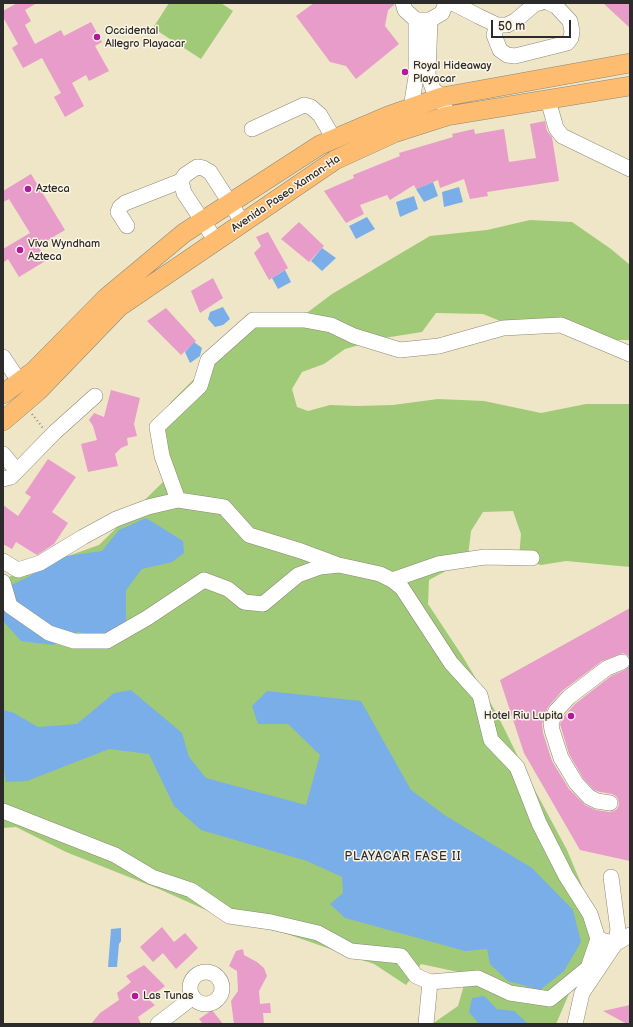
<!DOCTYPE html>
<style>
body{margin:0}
#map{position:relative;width:633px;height:1027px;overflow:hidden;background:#eee6c6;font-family:"Balsamiq Sans",sans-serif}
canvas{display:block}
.frame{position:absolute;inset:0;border:4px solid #2b2b2b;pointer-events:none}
.scale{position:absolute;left:491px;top:20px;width:80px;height:18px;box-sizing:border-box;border:2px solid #2b2b2b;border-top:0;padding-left:5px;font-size:12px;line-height:14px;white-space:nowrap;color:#2b2b2b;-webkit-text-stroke:3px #fcf5e5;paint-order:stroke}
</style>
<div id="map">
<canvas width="633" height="1027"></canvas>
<div class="frame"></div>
<div class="scale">50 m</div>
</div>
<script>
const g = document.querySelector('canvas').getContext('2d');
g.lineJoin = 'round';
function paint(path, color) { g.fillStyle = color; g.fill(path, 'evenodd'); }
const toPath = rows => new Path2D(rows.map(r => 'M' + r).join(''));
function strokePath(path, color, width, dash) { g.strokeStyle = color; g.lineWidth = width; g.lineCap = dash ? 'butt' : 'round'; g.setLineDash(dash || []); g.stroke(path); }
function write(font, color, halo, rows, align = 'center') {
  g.font = font + ' "Balsamiq Sans",sans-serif'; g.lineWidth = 3; g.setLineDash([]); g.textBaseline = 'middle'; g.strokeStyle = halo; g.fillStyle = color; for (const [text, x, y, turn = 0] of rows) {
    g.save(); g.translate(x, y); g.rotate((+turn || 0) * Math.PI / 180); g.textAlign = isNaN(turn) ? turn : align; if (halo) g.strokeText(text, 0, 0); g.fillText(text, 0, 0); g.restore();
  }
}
const green = toPath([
 [169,3,221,3,233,11,201,59,153,28],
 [530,220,572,222,611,249,630,265,630,340,614,340,510,325,483,314,436,313,422,332,384,338,345,349,324,364,302,372,292,389,297,407,308,411,330,405,357,406,393,405,438,399,484,401,541,413,586,404,630,404,630,567,566,561,541,565,519,558,521,534,513,511,483,512,471,531,468,556,457,565,429,580,428,604,463,657,497,714,530,781,567,850,593,912,596,950,571,989,556,1024,416,1024,435,1022,458,1006,467,974,421,964,406,985,374,964,287,934,226,919,159,889,66,852,16,827,3,828,3,579,99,545,164,481,150,432,171,402,215,358,261,321,300,318,332,294,430,236,487,230]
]);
const water = toPath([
 [433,182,438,196,424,202,416,189],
 [459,187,463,202,444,207,442,192],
 [414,196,418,209,400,217,396,202],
 [367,217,375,229,356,239,349,226],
 [322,248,336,258,322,271,311,261],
 [285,270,291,282,278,289,272,278],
 [223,307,230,319,223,325,215,327,208,319,210,312],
 [194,342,202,348,200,356,190,363,185,352],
 [146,518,183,541,184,553,172,562,142,569,126,590,126,631,113,639,78,632,53,645,21,641,3,621,3,589,30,576,60,557,102,551,119,530],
 [131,690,182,733,189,757,206,778,306,805,320,755,288,724,258,724,252,706,267,691,361,701,411,790,446,816,532,868,573,910,581,942,564,971,540,990,508,981,490,964,487,949,465,951,345,918,330,904,343,893,342,877,307,861,201,830,174,806,149,754,109,749,27,781,6,782,3,763,3,710,14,713,38,727,77,724,114,693],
 [121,928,121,941,119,944,117,967,108,967,111,929],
 [484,996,497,1009,514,1011,528,1024,479,1024,469,1012,472,998]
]);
const building = toPath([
 [17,3,37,3,25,10,31,21,25,25,35,44,61,30,64,36,91,22,102,42,95,46,109,71,89,81,86,75,72,83,84,106,65,117,54,97,61,93,42,58,23,68,12,48,18,44,3,17,3,11],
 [314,3,394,3,394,5,388,10,385,26,399,44,356,79,346,66,330,62,296,16],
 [603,3,630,3,630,28],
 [545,121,547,131,552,137,559,181,487,192,488,196,470,199,464,179,440,188,438,180,416,189,414,185,390,200,387,195,360,205,364,214,346,223,324,191,354,178,353,175,400,156,399,153,453,137,452,134,474,129,475,134,504,129,509,162,536,158,530,124],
 [31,174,65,230,38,246,47,260,19,277,8,259,3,263,3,249,30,233,9,199,3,202,3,191],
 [299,222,324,246,309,262,281,239],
 [268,232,288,268,269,280,254,253,261,246,256,237],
 [213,278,223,298,200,313,191,291],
 [166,308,196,341,181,355,147,321],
 [111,390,140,398,134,424,137,436,127,438,128,445,121,448,115,454,118,466,88,472,81,444,97,440,93,426,89,420,94,413,104,417],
 [48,459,76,477,52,512,68,523,54,544,37,555,16,542,12,549,3,544,3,505,18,516,31,497,25,493],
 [630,608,630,658,627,655,623,653,602,661,562,691,548,707,542,724,543,733,552,761,569,789,585,805,596,810,609,812,614,811,617,809,619,805,618,799,616,796,612,794,600,792,594,790,583,778,569,754,560,724,564,716,575,704,611,676,625,670,630,666,630,861,580,850,524,753,500,680],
 [162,927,174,942,185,933,198,948,176,969,163,953,153,962,140,947],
 [243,949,244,955,257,962,264,968,267,976,259,991,260,1004,270,1003,271,1013,263,1013,264,1024,234,1024,231,1001,238,991,237,971,229,966,236,951],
 [144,965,165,986,148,999,155,1005,138,1017,141,1024,91,1024,100,1013,119,1000,117,993,131,982,126,976],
 [630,1005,630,1024,627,1024,603,1011],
 [212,1010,223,1024,203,1024,199,1019]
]);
const path = toPath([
 [32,414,43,428]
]);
const minor = toPath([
 [403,3,405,10,416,20,430,20,442,13,446,3],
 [453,3,478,16,497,25,507,25,515,21,535,4,540,3],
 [430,20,428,75,433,89,442,97,447,116],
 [497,25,494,35,500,50,507,55,515,56,567,43,571,38,572,31,570,21,556,6,549,3],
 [548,100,556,128,562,136,630,169],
 [411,108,416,77,416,20],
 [252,129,304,105,311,107,320,115,334,139],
 [127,226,118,212,120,207,125,203,181,181],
 [216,241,184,193,181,181,185,175,197,167,203,168,210,172,243,223],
 [3,357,19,381],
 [3,454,17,471],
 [3,479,11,477,55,432,95,396],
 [178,500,224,507,249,535,301,551,336,564],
 [3,561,18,570,40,563,83,537,116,519,148,507,178,500,162,456,157,427,200,386,208,360,253,320,304,320,331,325,354,336,400,350,439,346,503,328,561,325,630,354],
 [392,580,438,564,485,557,532,558],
 [3,582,10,606,49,633,74,641,107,641,147,618,204,580,228,589,244,602,263,604,298,575,320,567,339,565,380,574,392,580,402,588,451,663,480,695,491,740,517,767,539,823,566,876,590,914,598,939],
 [610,803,597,801,589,797,576,783,561,758,552,730,551,723,556,711,569,697,607,668,622,662],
 [3,811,115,855,152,877,191,890,229,916,271,922,318,933,351,951,401,956,416,976,430,982,478,978,510,993,550,999,588,968,598,939,615,944,630,935],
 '190 988a16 16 0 1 1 32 0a16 16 0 1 1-32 0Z',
 [158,1024,193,997],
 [426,1024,430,982],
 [575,1024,582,993,615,944,618,930,611,877]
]);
const major = toPath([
 [3,394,34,371,106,298,184,233,320,145,388,116,442,97,630,63],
 [3,421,38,391,119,307,335,160,394,133,447,116,630,86]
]);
const markers = [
 [97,37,4,"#b5179e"],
 [405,72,4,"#b5179e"],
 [28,189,4,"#b5179e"],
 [20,250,4,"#b5179e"],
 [571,716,4,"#b5179e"],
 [135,996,4,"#b5179e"]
];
const poiNames = [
 ["Occidental",105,31],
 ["Allegro Playacar",105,44],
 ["Royal Hideaway",413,66],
 ["Playacar",413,79],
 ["Azteca",36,189],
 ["Viva Wyndham",28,244],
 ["Azteca",28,257],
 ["Hotel Riu Lupita",563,716,"right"],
 ["Las Tunas",143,996]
];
const streetNames = [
 ["Avenida Paseo Xaman-Ha",286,194,-34]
];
const neighbourhoodNames = [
 ["PLAYACAR FASE II",403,857]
];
paint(green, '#a0ca77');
paint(water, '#7aaee8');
paint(building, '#e79cca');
strokePath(minor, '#8c8878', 16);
strokePath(major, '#8c8878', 20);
strokePath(path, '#8c8878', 2, [1, 3]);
strokePath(minor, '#fff', 15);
strokePath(major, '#fdbc70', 19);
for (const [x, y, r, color] of markers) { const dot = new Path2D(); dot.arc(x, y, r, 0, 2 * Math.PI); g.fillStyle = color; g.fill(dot); strokePath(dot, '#fcf5e5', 1.5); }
write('11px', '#2b2b2b', '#fcf5e5', poiNames, 'left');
write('11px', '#2b2b2b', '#fcf5e5', streetNames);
g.letterSpacing = '1px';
write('12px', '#2b2b2b', '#fcf5e5', neighbourhoodNames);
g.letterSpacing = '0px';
</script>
